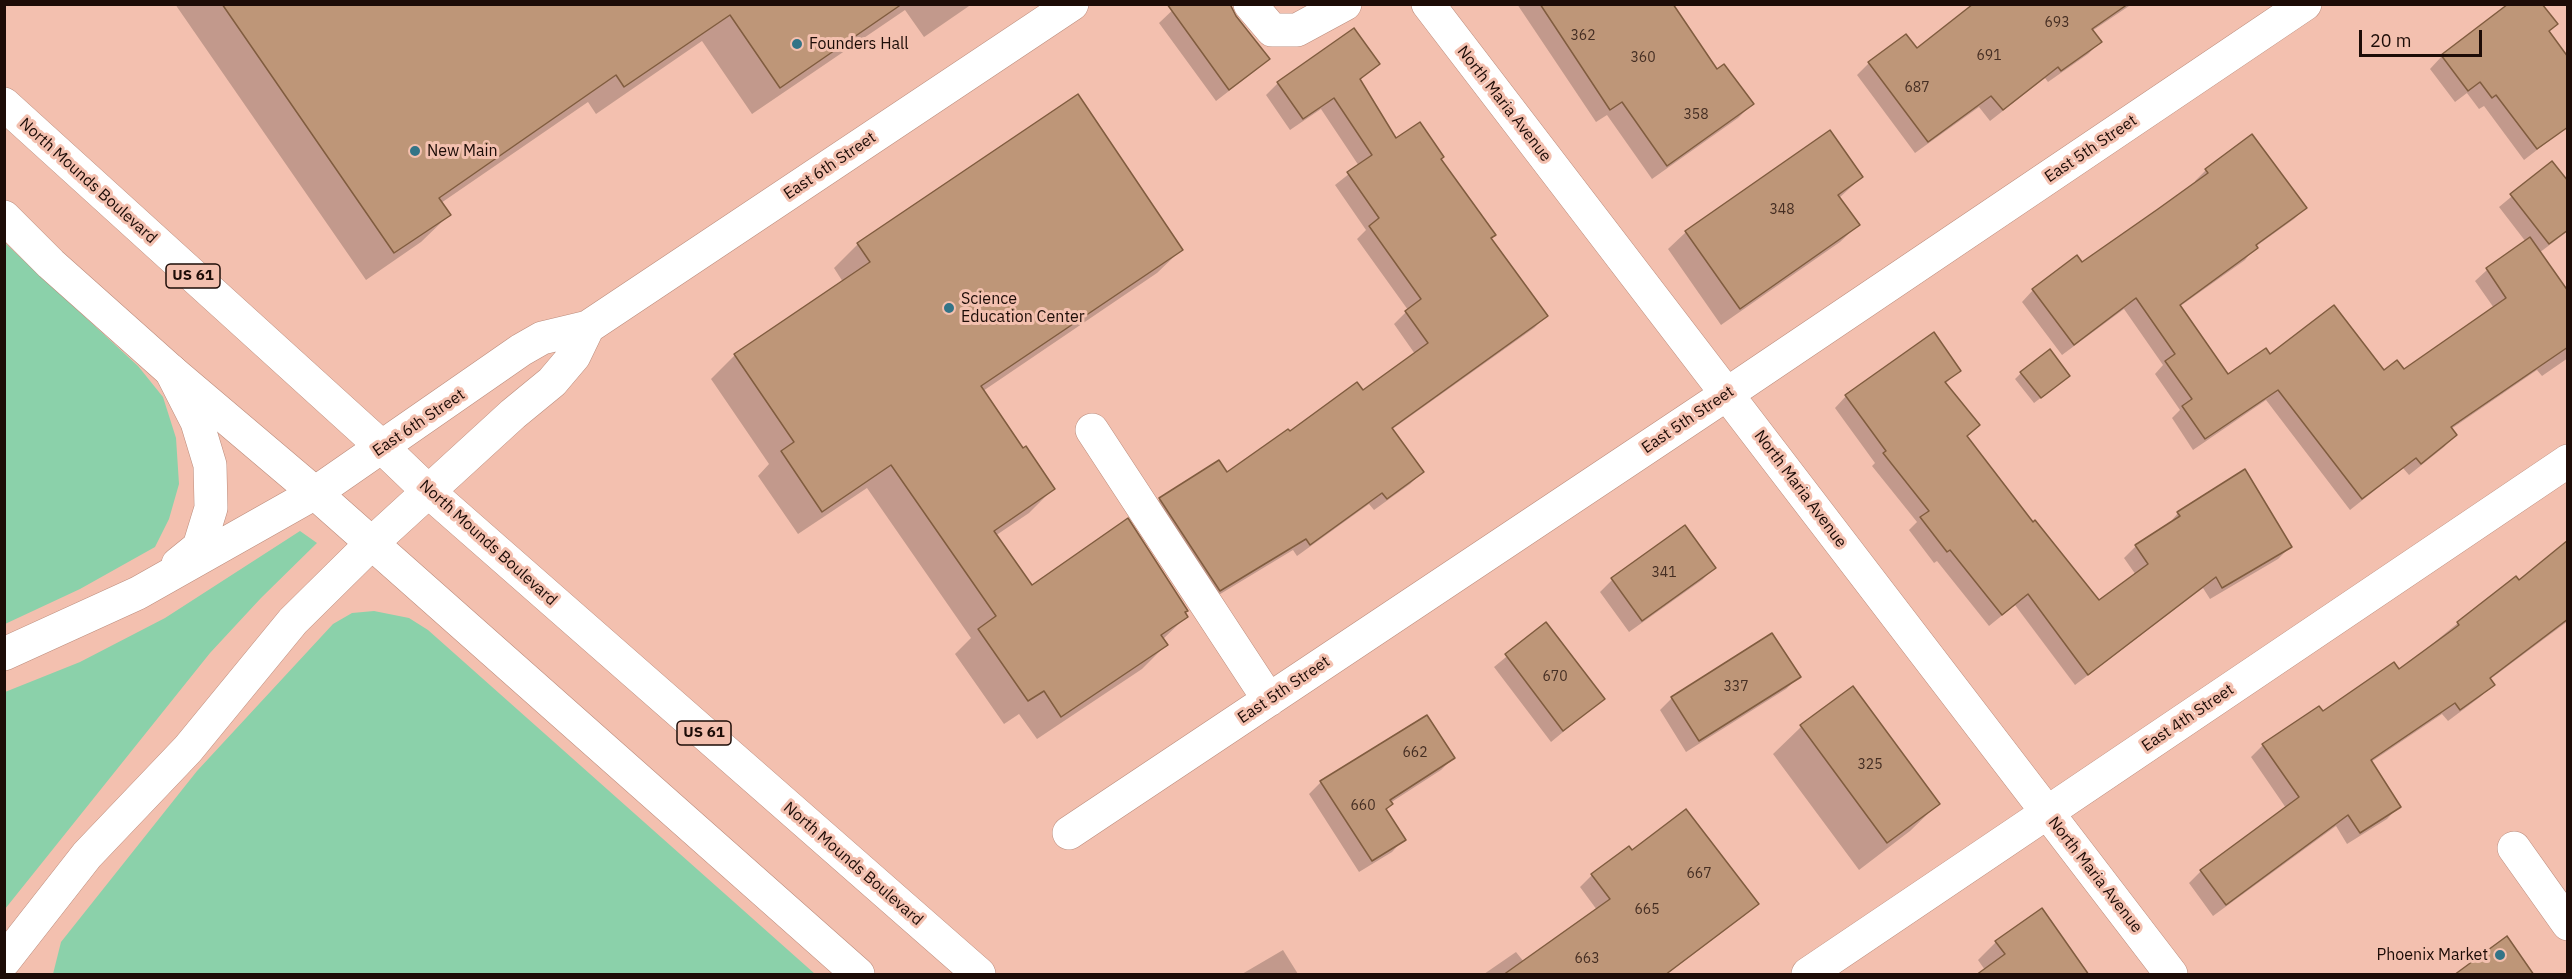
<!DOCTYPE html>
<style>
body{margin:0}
#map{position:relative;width:2572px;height:979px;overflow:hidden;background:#f3c0af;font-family:"IBM Plex Sans",sans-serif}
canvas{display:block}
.frame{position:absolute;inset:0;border:6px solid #1d0c07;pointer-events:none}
.scale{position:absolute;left:2359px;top:30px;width:123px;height:27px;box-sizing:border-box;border:3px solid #1d0c07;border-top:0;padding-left:8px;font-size:18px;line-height:21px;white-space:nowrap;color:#1d0c07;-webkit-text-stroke:4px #f3c0af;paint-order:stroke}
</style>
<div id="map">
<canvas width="2572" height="979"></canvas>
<div class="frame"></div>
<div class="scale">20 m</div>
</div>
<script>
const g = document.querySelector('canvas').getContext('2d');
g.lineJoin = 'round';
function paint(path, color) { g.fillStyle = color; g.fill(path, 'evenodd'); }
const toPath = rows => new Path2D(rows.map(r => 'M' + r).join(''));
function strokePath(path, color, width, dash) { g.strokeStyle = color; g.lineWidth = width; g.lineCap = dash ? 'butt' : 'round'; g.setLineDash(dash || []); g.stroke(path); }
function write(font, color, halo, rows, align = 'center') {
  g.font = font + ' "IBM Plex Sans",sans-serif'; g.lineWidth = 6; g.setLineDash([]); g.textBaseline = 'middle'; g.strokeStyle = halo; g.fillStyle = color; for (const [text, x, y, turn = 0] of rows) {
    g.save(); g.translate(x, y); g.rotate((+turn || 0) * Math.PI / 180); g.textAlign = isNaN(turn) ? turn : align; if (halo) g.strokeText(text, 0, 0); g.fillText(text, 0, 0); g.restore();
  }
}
const green = toPath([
 [5,243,138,366,163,397,176,438,179,484,169,519,155,547,80,589,5,624],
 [300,531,317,543,261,598,210,653,5,909,5,692,80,662,165,618],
 [374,611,409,618,428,630,815,974,53,974,61,942,197,771,333,624,352,613]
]);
const shadow = toPath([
 [175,4,972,4,924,37,905,10,752,114,702,41,596,114,588,102,441,203,449,215,421,242,366,280],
 [1179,4,1268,59,1255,71,1216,101,1159,23],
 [1517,4,1650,4,1752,104,1738,118,1652,179,1607,115,1596,122],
 [1982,4,2132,4,2092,31,2100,42,2088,54,2048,82,2045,78,1990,121,1979,107,1915,153,1857,75,1869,63,1916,50],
 [2548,32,2568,126,2524,160,2484,106,2479,109,2467,93,2455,102,2430,69,2442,56],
 [1378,64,1359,81,1396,141,1439,160,1490,238,1546,316,1534,328,1391,430,1422,472,1410,484,1374,510,1369,504,1297,556,1293,550,1207,602,1148,511,1160,499,1226,474,1290,433,1363,392,1415,354,1394,324,1408,310,1357,239,1366,230,1335,185,1359,166,1321,109,1290,130,1266,95,1278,83],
 [2552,163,2568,183,2568,231,2539,253,2568,293,2568,358,2542,376,2537,370,2451,429,2455,435,2444,447,2409,475,2403,468,2350,510,2266,400,2193,450,2172,418,2180,410,2155,374,2163,365,2124,309,2062,355,2022,302,2033,290,2082,264,2196,184,2195,181,2206,170,2305,208,2294,219,2255,247,2245,260,2179,307,2228,376,2270,356,2384,372,2404,371,2494,308,2475,281,2487,270,2526,242,2499,207],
 [1862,177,1839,198,1858,225,1840,242,1721,325,1668,249,1686,232],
 [858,244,1181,250,1157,273,983,391,1022,450,1053,489,1029,513,995,536,1031,587,1184,613,1186,617,1162,640,1166,645,1142,669,1037,739,1019,714,1004,724,955,654,971,638,867,488,798,534,758,476,769,464,711,379,735,355,843,282,834,268],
 [1959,371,1945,384,1978,425,1966,437,2033,524,2099,603,2136,575,2124,558,2136,546,2167,526,2178,513,2290,547,2278,559,2210,599,2203,588,2075,685,2015,605,1989,626,1937,561,1934,563,1909,530,1917,522,1872,466,1875,463,1835,408,1846,396],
 [2021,373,2063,381,2034,403,2015,379],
 [2568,542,2568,621,2489,680,2493,685,2480,697,2448,721,2442,714,2371,762,2399,806,2387,819,2347,844,2336,826,2213,916,2189,883,2201,871,2286,808,2251,757,2263,745,2399,671,2458,623,2519,582],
 [1714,568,1702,580,1629,632,1600,592,1612,580],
 [1546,624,1603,699,1551,742,1494,667],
 [1799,677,1786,689,1686,752,1660,710,1672,698],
 [1852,688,1938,804,1910,831,1859,870,1773,754,1801,727],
 [1426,717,1453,758,1441,770,1390,803,1385,810,1404,839,1392,852,1359,872,1309,794,1321,782],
 [1631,852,1757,904,1744,916,1667,974,1484,974,1516,952,1524,962,1597,910,1580,887,1592,875],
 [2042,910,2071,974,1985,970,1978,960,1996,942],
 [1283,950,1298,974,1242,974]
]);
const building = toPath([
 [222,4,902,4,780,88,730,15,624,87,616,75,439,198,451,215,394,253,222,4],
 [1167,4,1230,4,1236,16,1270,59,1229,90,1167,4],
 [1540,4,1673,4,1717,69,1724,64,1754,104,1667,166,1622,102,1610,110,1540,4],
 [1973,4,2128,4,2092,29,2102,42,2061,71,2058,67,2003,110,1991,96,1928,142,1868,62,1906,34,1917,48,1973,4],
 [2508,4,2542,4,2558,24,2549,31,2568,57,2568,127,2537,149,2496,95,2492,98,2480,82,2468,91,2441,55,2508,4],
 [1354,28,1380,64,1360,79,1396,138,1420,122,1444,157,1441,159,1496,235,1491,238,1548,316,1392,428,1424,472,1387,499,1382,493,1310,545,1306,539,1220,591,1159,498,1219,460,1227,472,1288,429,1290,431,1357,382,1363,390,1428,343,1405,311,1421,299,1369,226,1379,218,1347,172,1372,155,1334,98,1303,119,1277,82,1354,28],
 [1078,94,1183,250,981,386,1023,448,1026,446,1055,489,994,531,1032,585,1128,518,1188,611,1185,612,1188,617,1161,635,1168,645,1061,717,1044,691,1028,701,978,629,996,616,891,465,822,512,781,451,794,442,734,354,870,262,857,243,1078,94],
 [1830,130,1863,177,1838,195,1860,225,1740,309,1685,231,1830,130],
 [2252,134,2307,208,2256,245,2258,248,2180,305,2228,374,2266,348,2270,354,2334,305,2384,370,2397,360,2404,369,2506,298,2486,268,2530,237,2568,291,2568,347,2451,427,2457,435,2421,464,2416,458,2362,499,2278,390,2205,439,2182,406,2192,399,2165,361,2175,354,2136,298,2074,345,2032,289,2077,255,2082,262,2158,209,2208,173,2205,169,2252,134],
 [2552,161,2568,181,2568,230,2549,244,2510,194,2552,161],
 [1934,332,1961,371,1945,382,1980,425,1967,436,2033,522,2035,520,2099,600,2148,564,2135,545,2180,516,2177,512,2245,469,2292,547,2222,588,2216,577,2088,675,2028,594,2002,615,1950,550,1947,552,1920,517,1929,511,1883,453,1886,451,1845,395,1934,332],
 [2050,349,2070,376,2041,398,2020,372,2050,349],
 [1685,525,1716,568,1642,621,1611,578,1685,525],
 [2568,540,2568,619,2490,678,2495,685,2460,710,2455,703,2371,760,2401,807,2360,833,2348,815,2226,905,2200,870,2299,797,2262,744,2319,706,2323,711,2394,662,2399,669,2459,625,2457,622,2516,576,2519,580,2568,540],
 [1546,622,1605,699,1563,731,1505,654,1546,622],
 [1772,633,1801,677,1699,741,1671,697,1772,633],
 [1853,686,1940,804,1887,843,1800,725,1853,686],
 [1427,715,1455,758,1390,800,1393,804,1386,809,1406,840,1372,861,1320,781,1427,715],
 [1686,809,1759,904,1665,975,1503,975,1610,899,1591,874,1629,846,1632,850,1686,809],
 [2042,908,2089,975,1976,975,2005,954,1995,941,2042,908],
 [2507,936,2534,975,2454,975,2507,936]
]);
const minor = toPath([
 [1250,4,1272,30,1297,30,1345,4],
 [1428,4,2171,974],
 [1092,430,1269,700],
 [315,493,521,350,542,338,588,327,1072,4],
 [372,543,513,414,552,382,574,356,588,327],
 [1069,833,1727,394,2305,4],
 [2514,848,2568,924],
 [1808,974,2568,461]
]);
const major = toPath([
 [4,104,382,447,429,492,979,974],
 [4,217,51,264,171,371,315,493,858,974]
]);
const highway = toPath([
 [171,371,197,422,210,465,211,508,199,547,178,564],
 [4,654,138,593,315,493],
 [4,961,87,855,188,749,293,621,372,543]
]);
const markers = [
 [797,44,6,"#337487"],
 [415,151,6,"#337487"],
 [949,308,6,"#337487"],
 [2500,955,6,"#337487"]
];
const numberNames = [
 ["693",2057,23],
 ["362",1583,36],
 ["691",1989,56],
 ["360",1643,58],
 ["687",1917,88],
 ["358",1696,115],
 ["348",1782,210],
 ["341",1664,573],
 ["670",1555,677],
 ["337",1736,687],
 ["662",1415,753],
 ["325",1870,765],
 ["660",1363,806],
 ["667",1699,874],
 ["665",1647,910],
 ["663",1587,959]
];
const shields = [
 [193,276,54],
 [704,733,54]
];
const shieldNames = [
 ["US 61",193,276],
 ["US 61",704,733]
];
const poiNames = [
 ["Founders Hall",809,44],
 ["New Main",427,151],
 ["Science",961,299],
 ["Education Center",961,317],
 ["Phoenix Market",2488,955,"right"]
];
const streetNames = [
 ["North Maria Avenue",1504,104,52],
 ["East 5th Street",2091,149,-34],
 ["East 6th Street",830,166,-34],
 ["North Mounds Boulevard",88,181,42],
 ["East 5th Street",1688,420,-34],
 ["East 6th Street",419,423,-34],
 ["North Maria Avenue",1800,489,53],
 ["North Mounds Boulevard",488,543,42],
 ["East 5th Street",1284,690,-34],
 ["East 4th Street",2188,718,-34],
 ["North Mounds Boulevard",853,864,41],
 ["North Maria Avenue",2095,875,52]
];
paint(green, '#8bd1aa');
paint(shadow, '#0003');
paint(building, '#be9678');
strokePath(building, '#805c3f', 1.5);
strokePath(minor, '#bb8b7b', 34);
strokePath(major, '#bb8b7b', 34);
strokePath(highway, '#bb8b7b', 34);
strokePath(minor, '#fff', 33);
strokePath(major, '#fff', 33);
strokePath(highway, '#fff', 33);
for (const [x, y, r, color] of markers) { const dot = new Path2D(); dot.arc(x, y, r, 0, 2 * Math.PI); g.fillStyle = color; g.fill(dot); strokePath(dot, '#f3c0af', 2); }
write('14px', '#452e23', null, numberNames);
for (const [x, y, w] of shields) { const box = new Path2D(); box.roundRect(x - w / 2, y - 12, w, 24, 4.5); g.fillStyle = '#f3c0af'; g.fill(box); strokePath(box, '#1d0c07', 1.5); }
write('bold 15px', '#1d0c07', null, shieldNames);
write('16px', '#1d0c07', '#f3c0af', poiNames, 'left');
write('16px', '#1d0c07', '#f3c0af', streetNames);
</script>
